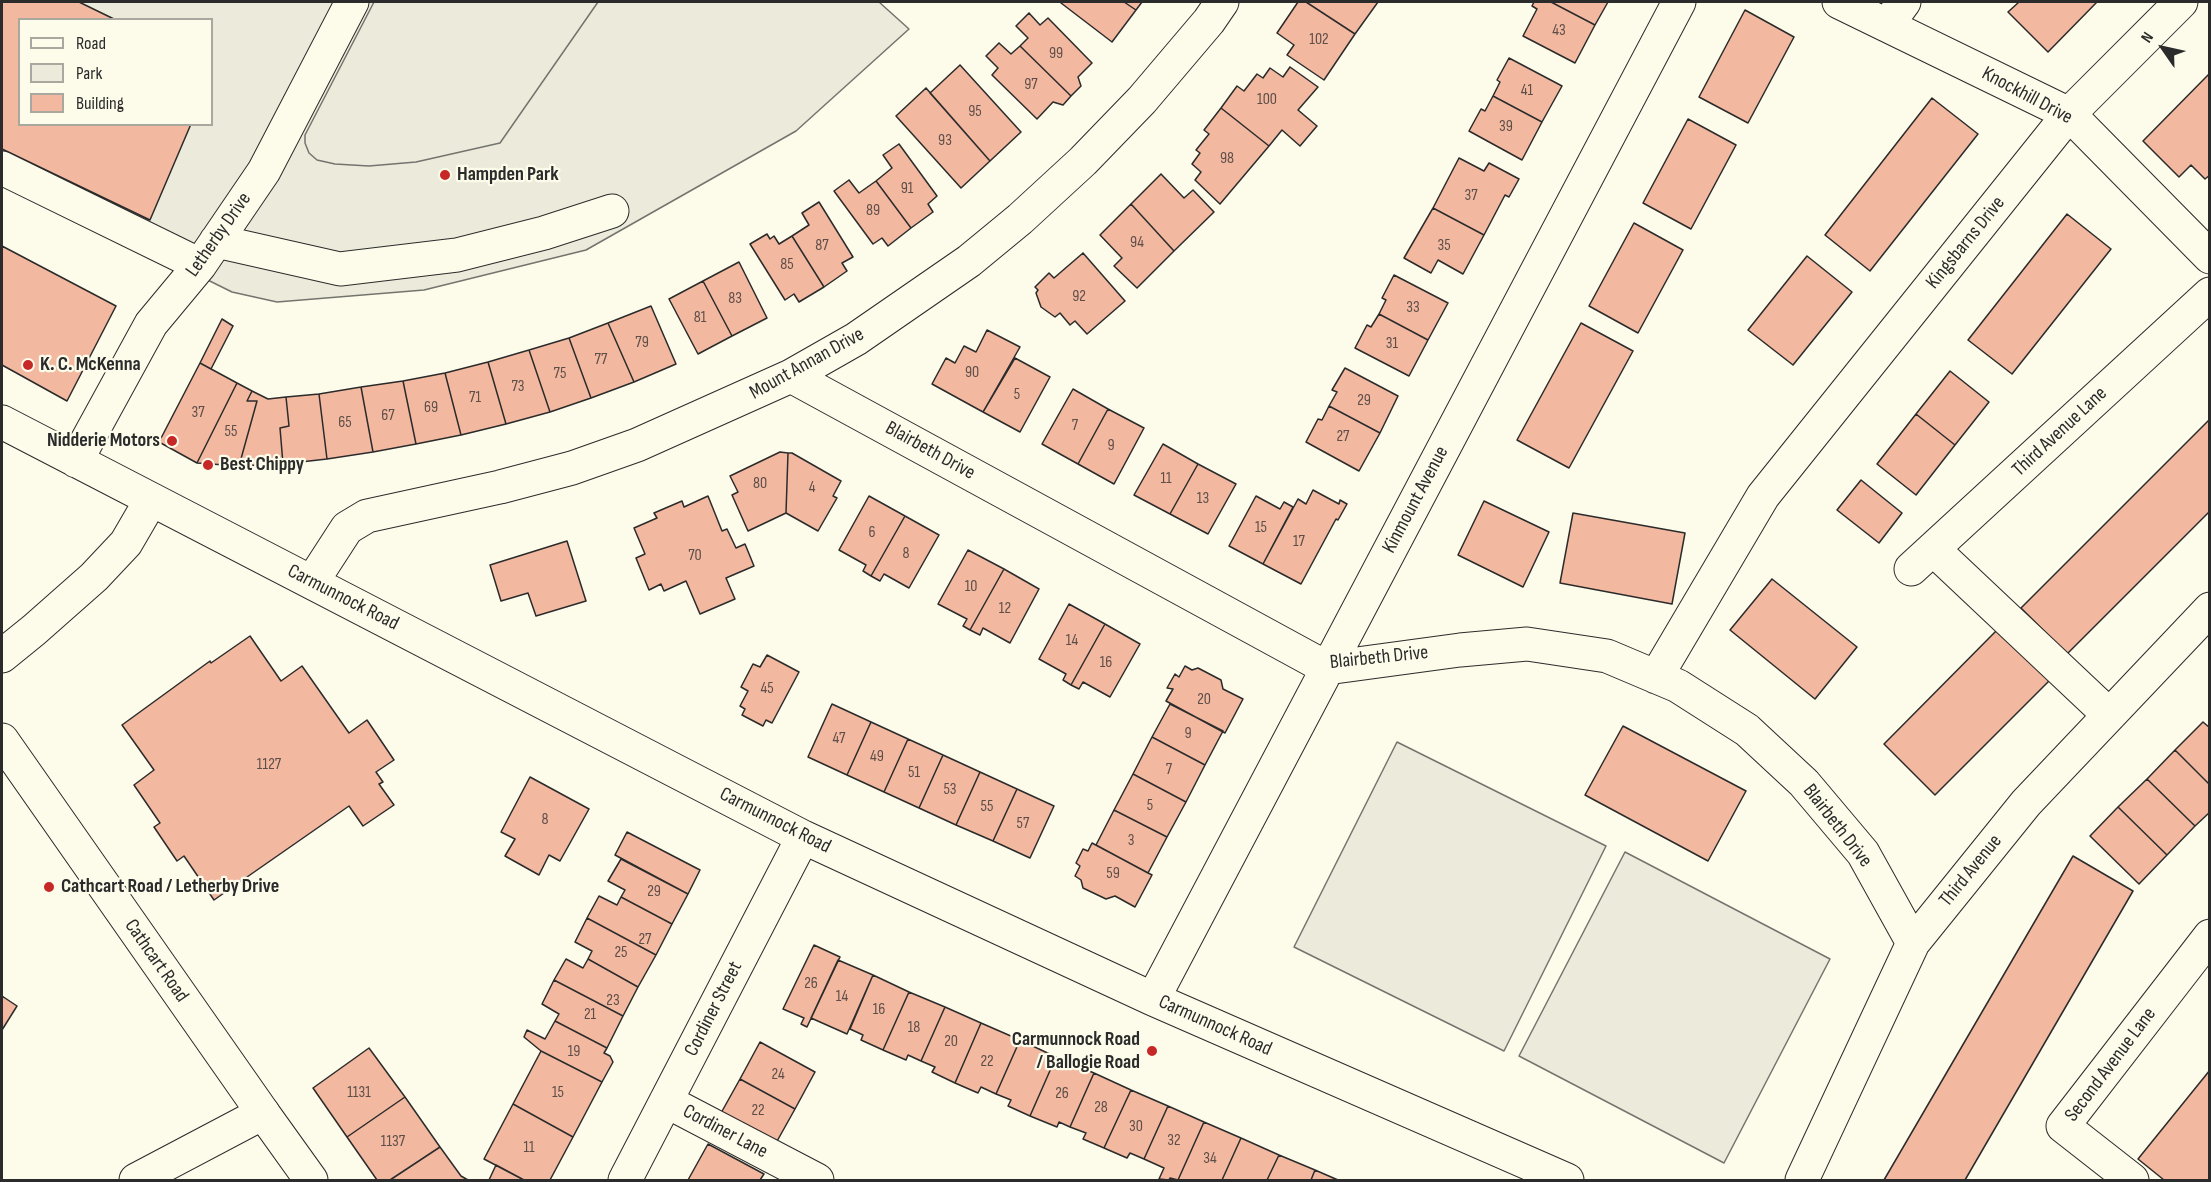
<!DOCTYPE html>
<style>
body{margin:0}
#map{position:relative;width:2211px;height:1182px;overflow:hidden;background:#fdfbea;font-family:"Sofia Sans Condensed",sans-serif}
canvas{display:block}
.frame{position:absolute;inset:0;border:3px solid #2b2b2b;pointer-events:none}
.legend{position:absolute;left:18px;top:18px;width:195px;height:108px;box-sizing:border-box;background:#fdfbea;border:2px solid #a9a89e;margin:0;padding:8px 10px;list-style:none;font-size:18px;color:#2b2b2b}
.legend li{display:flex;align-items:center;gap:12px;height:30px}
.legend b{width:30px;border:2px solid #a9a89e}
.north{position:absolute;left:2133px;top:18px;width:60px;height:60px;-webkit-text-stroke:4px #fdfbea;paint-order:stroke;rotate:304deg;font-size:16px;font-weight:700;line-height:24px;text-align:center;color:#2b2b2b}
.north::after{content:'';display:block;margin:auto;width:21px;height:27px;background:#2b2b2b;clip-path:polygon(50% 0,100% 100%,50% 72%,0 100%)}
</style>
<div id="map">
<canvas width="2211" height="1182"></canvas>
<div class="frame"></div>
<ul class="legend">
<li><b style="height:8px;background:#fdfbea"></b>Road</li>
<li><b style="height:16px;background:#ecebdb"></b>Park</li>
<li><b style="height:16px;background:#f2b8a0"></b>Building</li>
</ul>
<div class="north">N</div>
</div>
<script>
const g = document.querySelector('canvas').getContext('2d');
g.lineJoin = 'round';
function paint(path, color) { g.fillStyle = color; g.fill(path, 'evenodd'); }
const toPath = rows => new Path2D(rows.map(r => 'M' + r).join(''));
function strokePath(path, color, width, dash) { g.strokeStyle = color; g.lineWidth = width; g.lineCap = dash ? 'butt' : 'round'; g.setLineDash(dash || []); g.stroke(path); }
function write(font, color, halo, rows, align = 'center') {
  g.font = font + ' "Sofia Sans Condensed",sans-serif'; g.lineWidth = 4.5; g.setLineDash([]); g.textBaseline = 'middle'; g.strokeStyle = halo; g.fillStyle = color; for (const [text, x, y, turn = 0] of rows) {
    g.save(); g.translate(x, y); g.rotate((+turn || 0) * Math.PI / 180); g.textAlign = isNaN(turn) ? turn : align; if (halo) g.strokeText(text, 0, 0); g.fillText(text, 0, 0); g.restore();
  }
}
const green = toPath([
 [2,2,879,2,909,29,796,131,586,250,424,290,277,302,232,292,137,245,149,220,2,149,2,2],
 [20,20,212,20,212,124,20,124,20,20],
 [1397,742,1606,846,1504,1051,1294,947,1397,742],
 [1625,852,1830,959,1724,1163,1519,1056,1625,852]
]);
const parking = toPath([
 [374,2,598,2,500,143,416,162,369,166,335,164,317,160,309,153,305,143,305,135,374,2]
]);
const building = toPath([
 [2,2,79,2,116,20,20,20,20,124,191,124,150,220,2,149,2,2],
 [1063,2,1124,2,1136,10,1112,42,1061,3,1063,2],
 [1124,2,1142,2,1136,10,1124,2],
 [1298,2,1306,2,1355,34,1324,80,1287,55,1294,45,1277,33,1298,2],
 [1306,2,1378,2,1355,34,1306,2],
 [1534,2,1551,2,1595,25,1575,63,1523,36,1537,9,1532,6,1534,2],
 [1551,2,1608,2,1595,25,1551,2],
 [2019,2,2097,2,2048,52,2008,12,2019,2],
 [1745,10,1794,37,1748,123,1699,97,1745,10],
 [1029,13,1040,25,1048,18,1092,63,1078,77,1081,86,1071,96,1020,46,1028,38,1016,26,1029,13],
 [999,43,1011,54,1020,46,1071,96,1063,105,1053,102,1037,119,992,75,998,68,986,56,999,43],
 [1509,58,1562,86,1542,122,1493,96,1500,82,1497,80,1509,58],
 [960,65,1021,132,990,161,930,93,960,65],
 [1290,67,1318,87,1298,110,1317,126,1300,146,1282,130,1269,146,1221,108,1237,86,1244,91,1257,74,1263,78,1270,68,1283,77,1290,67],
 [2210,73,2210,175,2205,179,2191,165,2179,177,2143,141,2210,73],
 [926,88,990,161,961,188,896,116,926,88],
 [1493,96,1542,122,1522,160,1469,131,1481,109,1485,111,1493,96],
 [1932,98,1978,134,1870,271,1825,235,1932,98],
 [1221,108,1269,146,1220,204,1195,180,1201,172,1192,164,1200,153,1196,150,1209,134,1204,130,1221,108],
 [1688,119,1736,145,1691,229,1643,203,1688,119],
 [899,144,937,196,928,204,933,212,911,228,876,181,892,168,883,155,899,144],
 [1459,158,1484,171,1489,163,1519,179,1509,197,1505,195,1484,235,1433,208,1459,158],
 [1161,174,1184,198,1193,190,1214,212,1174,251,1131,204,1161,174],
 [849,180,859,193,876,181,911,228,888,246,882,238,873,244,834,191,849,180],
 [819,202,853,257,842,263,847,271,824,287,792,236,809,225,802,213,819,202],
 [1131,204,1174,251,1137,288,1114,266,1122,258,1100,235,1131,204],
 [1433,208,1484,235,1463,274,1438,260,1431,273,1404,258,1433,208],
 [2067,214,2111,249,2012,374,1968,340,2067,214],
 [1634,223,1683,250,1638,333,1589,306,1634,223],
 [767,234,770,239,774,236,779,244,792,236,824,287,799,302,794,294,785,300,750,244,767,234],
 [2,246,116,306,67,401,2,365,2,246],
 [1083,253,1125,301,1087,334,1075,321,1070,325,1060,313,1055,317,1041,307,1036,293,1038,290,1035,287,1049,273,1054,278,1083,253],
 [1807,256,1852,292,1793,365,1748,330,1807,256],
 [739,262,767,318,732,336,703,281,739,262],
 [1394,275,1448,303,1428,340,1379,314,1386,300,1382,298,1394,275],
 [703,281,732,336,698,354,669,299,703,281],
 [651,306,676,364,634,382,608,323,651,306],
 [1379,314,1428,340,1409,376,1355,348,1367,325,1371,327,1379,314],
 [222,319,233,326,211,369,200,363,222,319],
 [608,323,634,382,591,398,569,338,608,323],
 [1581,323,1633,351,1569,468,1517,440,1581,323],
 [987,330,1020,347,983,412,932,384,946,358,955,363,964,346,976,352,987,330],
 [569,338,591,398,550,412,529,350,569,338],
 [529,350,550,412,506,424,488,362,529,350],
 [1015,358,1050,377,1020,432,983,412,1015,358],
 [488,362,506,424,461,435,445,373,488,362],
 [200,363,237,383,197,463,159,442,200,363],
 [1345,368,1398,396,1380,433,1329,406,1337,392,1332,390,1345,368],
 [1950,371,1989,402,1955,445,1916,414,1950,371],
 [445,373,461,435,416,444,403,381,445,373],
 [403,381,416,444,373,452,361,387,403,381],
 [237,383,252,391,247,401,257,401,239,466,197,463,237,383],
 [361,387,373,452,327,459,319,394,361,387],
 [1073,389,1108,409,1078,464,1042,444,1073,389],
 [252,391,268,399,286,397,289,426,280,428,283,464,239,466,257,401,247,401,252,391],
 [319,394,327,459,283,464,280,428,289,426,286,397,319,394],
 [1329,406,1380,433,1359,471,1306,442,1318,419,1322,420,1329,406],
 [1108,409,1144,428,1114,484,1078,464,1108,409],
 [1916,414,1955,445,1916,495,1877,464,1916,414],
 [2210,419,2210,511,2067,654,2021,608,2210,419],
 [1163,444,1198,464,1170,514,1134,495,1163,444],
 [780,452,788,453,786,513,748,531,732,495,738,492,730,476,780,452],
 [788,453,792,453,841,481,833,496,837,498,818,531,786,513,788,453],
 [1198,464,1236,484,1208,534,1170,514,1198,464],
 [1861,480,1902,513,1879,543,1837,510,1861,480],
 [1313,490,1339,504,1340,500,1347,504,1338,520,1336,519,1301,584,1263,564,1298,499,1306,504,1313,490],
 [708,496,722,531,727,529,736,548,745,544,754,566,726,578,735,599,700,614,686,581,664,591,661,584,649,590,636,558,645,554,634,528,657,518,654,513,682,501,684,507,708,496],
 [869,496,905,516,871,576,863,571,866,565,839,550,869,496],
 [1256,496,1280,509,1284,502,1293,507,1263,564,1229,546,1256,496],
 [1484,501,1549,532,1523,587,1458,555,1484,501],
 [1573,513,1685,533,1672,604,1560,583,1573,513],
 [905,516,939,535,909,588,884,574,880,581,871,576,905,516],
 [567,541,586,601,536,616,528,593,501,601,490,565,567,541],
 [968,550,1004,569,970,630,963,626,967,619,938,604,968,550],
 [1004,569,1039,589,1010,643,983,628,980,635,970,630,1004,569],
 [1772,579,1857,647,1815,699,1730,630,1772,579],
 [1069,604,1105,624,1071,685,1063,680,1066,674,1039,659,1069,604],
 [1105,624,1140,644,1110,697,1083,682,1079,689,1071,685,1105,624],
 [1999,628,2051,679,1935,795,1884,744,1999,628],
 [250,636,281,681,302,666,349,733,367,720,394,760,376,772,383,782,379,784,394,805,363,826,349,806,214,900,184,856,177,861,154,827,160,823,134,785,154,770,122,725,210,661,211,663,250,636],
 [767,655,799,672,772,723,766,720,763,726,742,715,745,709,740,706,748,691,741,687,753,664,760,667,767,655],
 [1185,666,1192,670,1198,668,1221,680,1223,689,1243,699,1225,733,1166,701,1173,689,1167,688,1175,674,1179,677,1185,666],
 [832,704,871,722,847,775,808,757,832,704],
 [1170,704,1223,731,1205,765,1152,737,1170,704],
 [871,722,908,739,884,792,847,775,871,722],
 [2203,722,2210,728,2210,785,2175,750,2203,722],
 [1623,726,1746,791,1708,861,1585,795,1623,726],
 [1152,737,1205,765,1186,802,1133,774,1152,737],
 [908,739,943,755,919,808,884,792,908,739],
 [2175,750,2210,785,2210,812,2195,826,2147,779,2175,750],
 [943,755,980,772,956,825,919,808,943,755],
 [980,772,1017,789,993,841,956,825,980,772],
 [1133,774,1186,802,1167,837,1114,810,1133,774],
 [530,777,589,809,560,861,549,855,539,875,505,856,515,839,501,832,530,777],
 [2147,779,2195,826,2167,855,2118,807,2147,779],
 [1017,789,1054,806,1030,858,993,841,1017,789],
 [2118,807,2167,855,2139,884,2090,836,2118,807],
 [1114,810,1167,837,1148,873,1096,845,1114,810],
 [627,832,700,870,688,894,615,855,627,832],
 [1092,843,1152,875,1135,907,1115,896,1106,899,1083,888,1081,880,1075,876,1080,866,1076,863,1083,849,1088,851,1092,843],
 [2073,856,2133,891,1965,1180,1884,1180,2073,856],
 [621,859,688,894,672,924,621,897,625,890,608,881,621,859],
 [599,896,617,905,621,897,672,924,656,955,587,918,599,896],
 [587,918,656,955,638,987,588,959,592,951,575,942,587,918],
 [814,945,840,957,807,1027,801,1024,804,1018,783,1009,814,945],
 [566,959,583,968,588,959,638,987,623,1016,554,980,566,959],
 [838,960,873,975,847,1034,811,1018,838,960],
 [873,975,909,992,883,1050,861,1040,863,1035,850,1029,873,975],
 [554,980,623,1016,607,1048,555,1021,559,1014,542,1004,554,980],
 [909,992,945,1007,921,1061,908,1055,906,1060,883,1050,909,992],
 [2,996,17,1006,2,1030,2,996],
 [945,1007,981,1023,955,1083,932,1072,935,1067,921,1061,945,1007],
 [555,1021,607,1048,604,1053,610,1056,613,1062,602,1082,541,1051,524,1037,527,1030,545,1039,555,1021],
 [981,1023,1020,1040,996,1094,981,1087,978,1093,955,1083,981,1023],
 [1020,1040,1056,1057,1030,1116,1008,1106,1011,1100,996,1094,1020,1040],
 [760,1042,815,1072,795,1109,740,1079,760,1042],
 [369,1048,405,1097,347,1137,313,1088,369,1048],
 [541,1051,602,1082,573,1137,513,1104,541,1051],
 [1056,1057,1094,1073,1070,1127,1059,1122,1057,1127,1030,1116,1056,1057],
 [2210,1070,2210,1179,2208,1180,2164,1180,2138,1159,2210,1070],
 [1094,1073,1131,1090,1104,1148,1083,1139,1086,1133,1070,1127,1094,1073],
 [740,1079,795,1109,776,1143,721,1113,740,1079],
 [1131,1090,1168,1106,1144,1159,1130,1153,1127,1158,1104,1148,1131,1090],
 [405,1097,440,1147,390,1180,377,1180,347,1137,405,1097],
 [513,1104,573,1137,550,1180,524,1180,484,1159,513,1104],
 [1168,1106,1204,1122,1178,1180,1170,1178,1169,1180,1159,1179,1164,1168,1144,1159,1168,1106],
 [1204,1122,1241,1138,1222,1180,1178,1180,1204,1122],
 [1241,1138,1279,1155,1267,1180,1222,1180,1241,1138],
 [708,1144,764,1174,760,1180,688,1180,708,1144],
 [440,1147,461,1176,468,1180,390,1180,440,1147],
 [1279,1155,1315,1170,1311,1180,1267,1180,1279,1155],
 [496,1165,524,1180,489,1180,496,1165],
 [1315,1170,1338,1180,1311,1180,1315,1170]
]);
const minor = toPath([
 [1839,2,2069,114,2210,257],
 [1887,25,1904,2],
 [2,168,200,265],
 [216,241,340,269,457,255,544,233,612,211],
 [791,376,1327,668,1460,650,1527,644,1607,656,1678,686,1747,730,1804,783,1863,853,1913,943],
 [2,422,803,837,1153,999,1567,1180],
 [76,461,151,324,200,265,264,171,352,2],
 [1933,549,2108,714],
 [1911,569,2210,294],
 [312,582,347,528,367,516,500,487,572,468,637,445,791,376,856,339,969,261,1020,219,1083,161,1142,100,1209,21,1222,2],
 [2,656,34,630,94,577,126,543,151,500],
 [1656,677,1763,496,2069,114,2181,2],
 [2,740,263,1113],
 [1153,999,1679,2],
 [666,1101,817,1180],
 [625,1180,803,837],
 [1802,1180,1913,943,2026,803,2210,609],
 [2132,1180,2063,1126,2210,936]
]);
const major = toPath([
 [136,1180,263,1113,311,1180]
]);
const markers = [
 [445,175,6,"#c62828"],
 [28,365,6,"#c62828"],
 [172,441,6,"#c62828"],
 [208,465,6,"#c62828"],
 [49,887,6,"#c62828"],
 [1152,1051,6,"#c62828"]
];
const numberNames = [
 ["43",1559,31],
 ["102",1319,40],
 ["99",1056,54],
 ["97",1031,85],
 ["41",1527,91],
 ["100",1267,100],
 ["95",975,112],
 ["39",1506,127],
 ["93",945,141],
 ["98",1227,159],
 ["91",907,189],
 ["37",1471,196],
 ["89",873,211],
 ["94",1137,243],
 ["87",822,246],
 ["35",1444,246],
 ["85",787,265],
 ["92",1079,297],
 ["83",735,299],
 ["33",1413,308],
 ["81",700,318],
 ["79",642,343],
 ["31",1392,344],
 ["77",601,360],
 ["90",972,373],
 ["75",560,374],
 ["73",518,387],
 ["5",1017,395],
 ["71",475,398],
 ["29",1364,401],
 ["69",431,408],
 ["37",198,413],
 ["67",388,416],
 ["65",345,423],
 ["7",1075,426],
 ["55",231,432],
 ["27",1343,437],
 ["9",1111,446],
 ["11",1166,479],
 ["80",760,484],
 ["4",812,488],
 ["13",1203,499],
 ["15",1261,528],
 ["6",872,533],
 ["17",1299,542],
 ["8",906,554],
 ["70",695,556],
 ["10",971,587],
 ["12",1005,609],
 ["14",1072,641],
 ["16",1106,663],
 ["45",767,689],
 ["20",1204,700],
 ["9",1188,734],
 ["47",839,739],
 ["49",877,757],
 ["1127",269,765],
 ["7",1169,770],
 ["51",914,773],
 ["53",950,790],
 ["5",1150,806],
 ["55",987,807],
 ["8",545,820],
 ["57",1023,824],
 ["3",1131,841],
 ["59",1113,874],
 ["29",654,892],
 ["27",645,940],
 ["25",621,953],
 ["26",811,984],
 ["14",842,997],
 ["23",613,1001],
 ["16",879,1010],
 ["21",590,1015],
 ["18",914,1028],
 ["20",951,1042],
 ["19",574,1052],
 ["22",987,1062],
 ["24",778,1075],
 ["1131",359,1093],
 ["15",558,1093],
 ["26",1062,1094],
 ["28",1101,1108],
 ["22",758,1111],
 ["30",1136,1127],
 ["32",1174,1141],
 ["1137",393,1142],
 ["11",529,1148],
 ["34",1210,1159]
];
const streetNames = [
 ["Knockhill Drive",2027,96,28],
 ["Letherby Drive",219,235,-55],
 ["Kingsbarns Drive",1966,243,-51],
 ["Mount Annan Drive",807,364,-29],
 ["Third Avenue Lane",2060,432,-43],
 ["Blairbeth Drive",930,451,29],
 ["Kinmount Avenue",1416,500,-62],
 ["Carmunnock Road",343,598,27],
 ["Blairbeth Drive",1379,658,-6],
 ["Carmunnock Road",775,821,27],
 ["Blairbeth Drive",1837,826,52],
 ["Third Avenue",1971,871,-51],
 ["Cathcart Road",156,961,55],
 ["Cordiner Street",714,1009,-63],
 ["Carmunnock Road",1215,1026,24],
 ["Second Avenue Lane",2111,1065,-53],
 ["Cordiner Lane",725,1132,28]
];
const poiNames = [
 ["Hampden Park",457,175],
 ["K. C. McKenna",40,365],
 ["Nidderie Motors",160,441,"right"],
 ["Best Chippy",220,465],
 ["Cathcart Road / Letherby Drive",61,887],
 ["Carmunnock Road",1140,1040,"right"],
 ["/ Ballogie Road",1140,1063,"right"]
];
paint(green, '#ecebdb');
strokePath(green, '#74746e', 1.5);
paint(parking, '#eceadb');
strokePath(parking, '#74746e', 1.5);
paint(building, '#f2b8a0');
strokePath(building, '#2b2b2b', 1.5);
strokePath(minor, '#2b2b2b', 35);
strokePath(major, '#2b2b2b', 35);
strokePath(minor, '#fdfbea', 33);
strokePath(major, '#fdfbea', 33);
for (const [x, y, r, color] of markers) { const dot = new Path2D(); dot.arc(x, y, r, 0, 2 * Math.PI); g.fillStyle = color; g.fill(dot); strokePath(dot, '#fdfbea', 2); }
write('16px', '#5d4e48', null, numberNames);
write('20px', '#2b2b2b', '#fdfbea', streetNames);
write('bold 20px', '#2b2b2b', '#fdfbea', poiNames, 'left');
</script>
